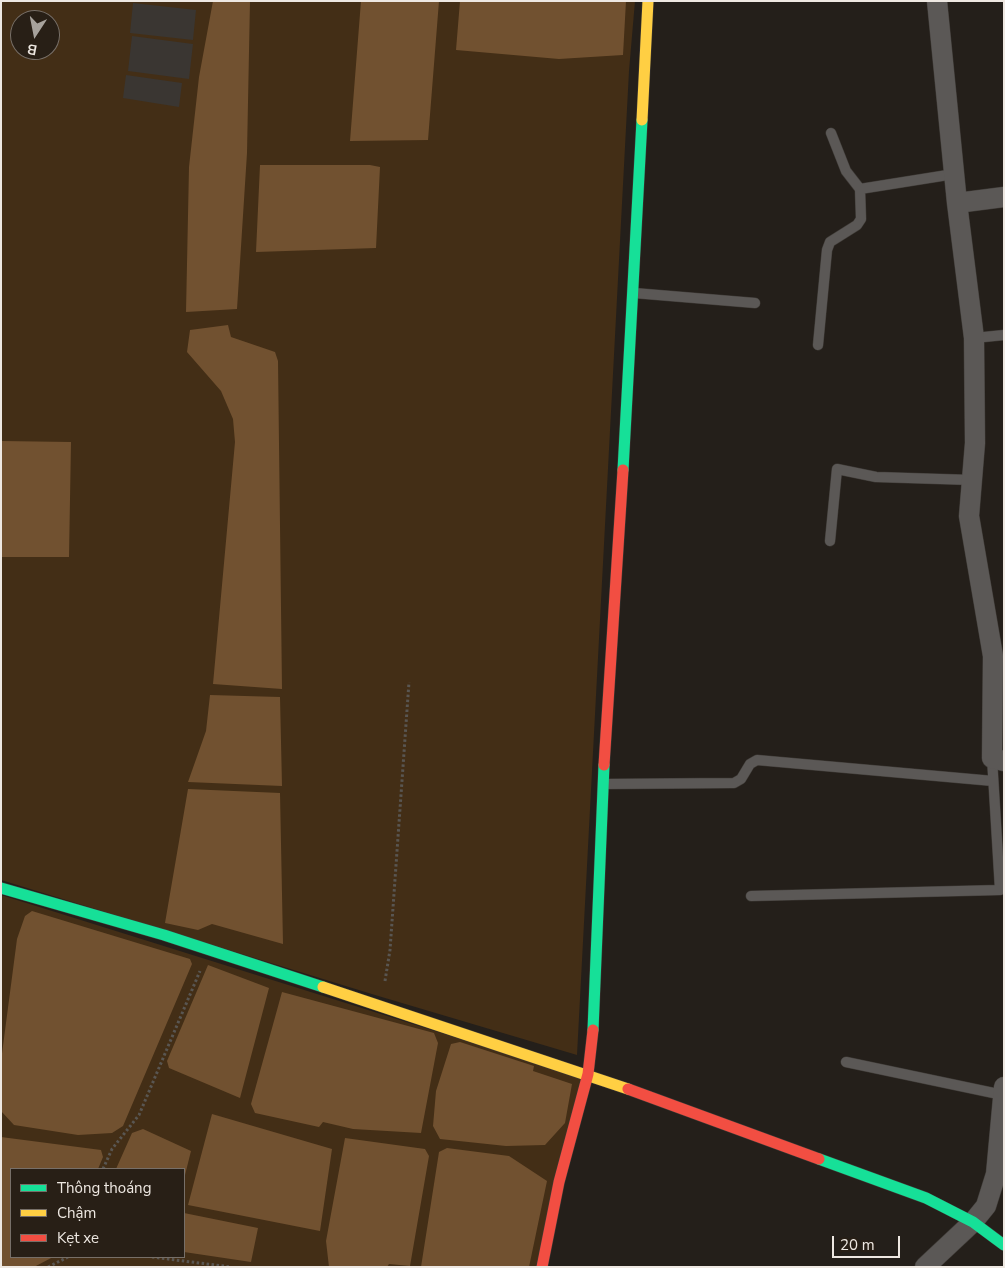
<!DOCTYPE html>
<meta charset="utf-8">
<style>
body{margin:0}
#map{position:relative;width:1005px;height:1268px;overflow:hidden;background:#241f1a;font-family:"Nunito Sans",sans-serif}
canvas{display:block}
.frame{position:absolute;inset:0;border:2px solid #eee8e2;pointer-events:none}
.legend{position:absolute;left:10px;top:1168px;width:175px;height:90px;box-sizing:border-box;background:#281f16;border:1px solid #776f68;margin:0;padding:6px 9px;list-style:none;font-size:15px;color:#eee8e2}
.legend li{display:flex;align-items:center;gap:10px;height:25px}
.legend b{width:25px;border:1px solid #776f68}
.north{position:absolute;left:10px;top:10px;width:50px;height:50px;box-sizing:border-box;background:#281f16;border:1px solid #776f68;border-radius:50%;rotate:191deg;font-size:14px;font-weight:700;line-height:20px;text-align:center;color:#eee8e2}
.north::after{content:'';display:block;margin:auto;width:18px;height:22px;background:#a7a29c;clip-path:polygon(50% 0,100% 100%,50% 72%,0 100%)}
.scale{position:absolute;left:832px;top:1236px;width:68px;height:22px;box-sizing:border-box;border:2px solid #eee8e2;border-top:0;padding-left:6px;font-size:15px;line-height:18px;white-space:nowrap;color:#eee8e2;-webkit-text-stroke:4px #281f16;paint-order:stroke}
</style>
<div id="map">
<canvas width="1005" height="1268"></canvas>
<div class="frame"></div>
<ul class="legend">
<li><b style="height:6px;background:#16e098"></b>Thông thoáng</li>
<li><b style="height:6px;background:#ffcf43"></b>Chậm</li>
<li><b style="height:6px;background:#f24e42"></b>Kẹt xe</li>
</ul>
<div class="north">B</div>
<div class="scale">20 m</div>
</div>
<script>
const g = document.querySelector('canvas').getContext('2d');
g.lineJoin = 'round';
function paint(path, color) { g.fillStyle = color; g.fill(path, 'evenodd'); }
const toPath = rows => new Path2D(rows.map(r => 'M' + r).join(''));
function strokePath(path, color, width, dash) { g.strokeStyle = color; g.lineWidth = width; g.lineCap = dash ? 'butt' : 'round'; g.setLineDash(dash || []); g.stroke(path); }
const green = toPath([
 [1,1,635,1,629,71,577,1055,375,995,1,880],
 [20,20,50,20,50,50,20,50],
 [1,895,582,1077,536,1267,1,1267],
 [11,1169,184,1169,184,1257,11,1257]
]);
const water = toPath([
 [213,1,250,1,247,153,237,309,186,312,189,167,199,77],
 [361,1,439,1,428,140,350,141],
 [460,1,626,1,623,55,559,59,456,50],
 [260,165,370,165,380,167,376,248,256,252],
 [228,325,231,337,275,352,278,361,282,689,213,684,235,442,233,419,221,391,187,352,190,330],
 [1,441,71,442,69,557,1,557],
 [210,695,280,697,282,786,188,782,206,731],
 [188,789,280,793,283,944,212,924,198,930,165,923],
 [32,911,190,959,192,964,123,1126,112,1133,78,1135,14,1125,1,1111,1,1061,17,939,25,916],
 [208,965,269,988,240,1098,169,1068,167,1061],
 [282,992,434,1033,438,1043,421,1133,353,1129,323,1122,319,1127,255,1113,251,1104],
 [460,1042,534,1066,533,1071,572,1084,565,1123,545,1145,506,1146,440,1139,433,1126,436,1091,451,1044],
 [212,1114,332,1149,320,1231,188,1205],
 [143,1129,191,1151,184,1179,184,1169,116,1169,132,1133],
 [1,1137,101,1150,103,1157,98,1169,11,1169,11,1257,53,1257,34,1267,1,1267],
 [345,1138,425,1149,429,1156,410,1266,389,1264,387,1267,329,1267,326,1241],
 [447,1148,509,1156,547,1181,529,1267,421,1267,439,1152],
 [184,1213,258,1228,251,1262,184,1252]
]);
const building = toPath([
 [133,3,196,10,193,40,130,33],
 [132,36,193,44,189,79,128,71],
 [126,75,182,83,179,107,123,98]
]);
const path = toPath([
 [385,981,390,950,409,682],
 [103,1169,112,1149,139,1115,200,971],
 [152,1257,231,1267],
 [48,1267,68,1257]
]);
const lane = toPath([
 [831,133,846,171,860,189,954,174],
 [634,293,755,303],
 [974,338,1004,335],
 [818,345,827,250,830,242,857,225,861,219,860,189],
 [830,541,837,469,876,477,972,480],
 [604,784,734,783,741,779,750,764,757,760,993,781],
 [751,896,1000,890,992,758],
 [846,1062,1003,1095]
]);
const street = toPath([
 [937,1,957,203,974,338,975,443,969,516,993,656,992,758,1004,761],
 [957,203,1004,197],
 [925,1267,973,1222,986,1206,996,1174,1004,1087]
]);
const fast = toPath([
 [623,470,642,120],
 [1,888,164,935,323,987],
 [593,1030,604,765],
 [819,1159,926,1198,973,1222,1004,1245]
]);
const slow = toPath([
 [642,120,648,1],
 [323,987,628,1089]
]);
const jam = toPath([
 [604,765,623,470],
 [628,1089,819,1159],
 [542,1267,559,1182,588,1074,593,1030]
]);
paint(green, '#432e16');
paint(water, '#715130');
paint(building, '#3a3632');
strokePath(lane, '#3f3b37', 11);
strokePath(street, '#3f3b37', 21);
strokePath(fast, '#3f3b37', 12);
strokePath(slow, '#3f3b37', 12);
strokePath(jam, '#3f3b37', 12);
strokePath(path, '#595652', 3, [2.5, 2.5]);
strokePath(lane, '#5b5856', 10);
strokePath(street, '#5b5856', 20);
strokePath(fast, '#16e098', 11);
strokePath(slow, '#ffcf43', 11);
strokePath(jam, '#f24e42', 11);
</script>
